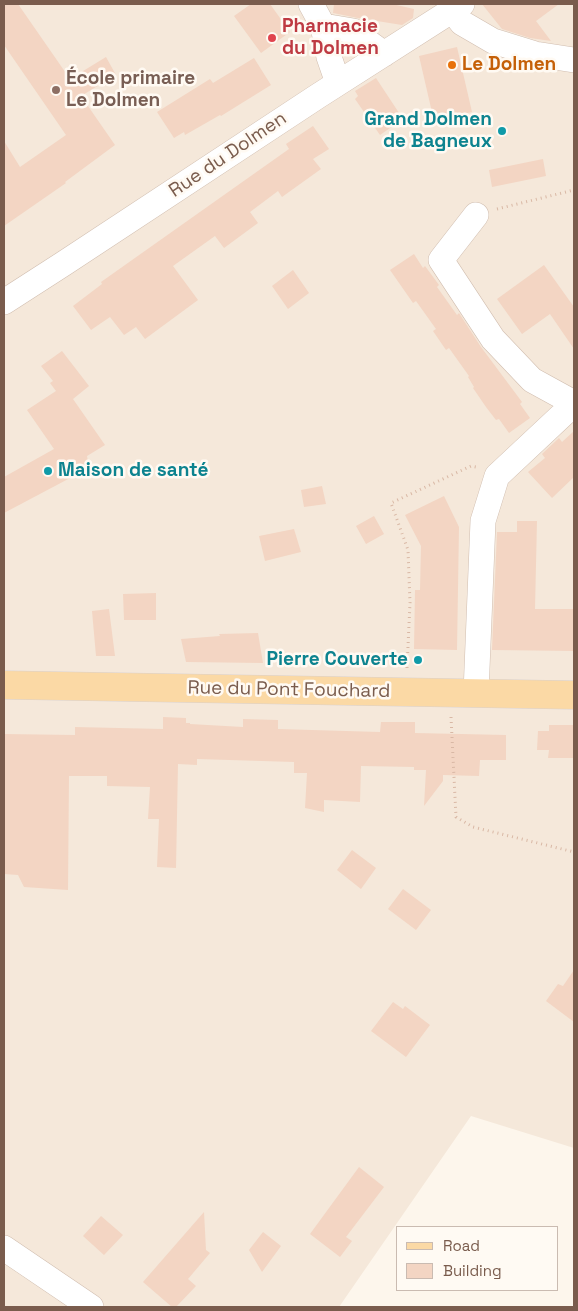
<!DOCTYPE html>
<meta charset="utf-8">
<style>
body{margin:0}
#map{position:relative;width:578px;height:1311px;overflow:hidden;background:#fdf6ec;font-family:"Space Grotesk",sans-serif}
canvas{display:block}
.frame{position:absolute;inset:0;border:5px solid #7a5c4d;pointer-events:none}
.legend{position:absolute;left:396px;top:1226px;width:162px;height:65px;box-sizing:border-box;background:#fffaf3;border:1px solid #cabbb1;margin:0;padding:6px 9px;list-style:none;font-size:15px;color:#7a5c4d}
.legend li{display:flex;align-items:center;gap:10px;height:25px}
.legend b{width:25px;border:1px solid #cabbb1}
</style>
<div id="map">
<canvas width="578" height="1311"></canvas>
<div class="frame"></div>
<ul class="legend">
<li><b style="height:6px;background:#fbd9a5"></b>Road</li>
<li><b style="height:14px;background:#f3d5c3"></b>Building</li>
</ul>
</div>
<script>
const g = document.querySelector('canvas').getContext('2d');
g.lineJoin = 'round';
function paint(path, color) { g.fillStyle = color; g.fill(path, 'evenodd'); }
const toPath = rows => new Path2D(rows.map(r => 'M' + r).join(''));
function strokePath(path, color, width, dash) { g.strokeStyle = color; g.lineWidth = width; g.lineCap = dash ? 'butt' : 'round'; g.setLineDash(dash || []); g.stroke(path); }
function write(font, color, halo, rows, align = 'center') {
  g.font = font + ' "Space Grotesk",sans-serif'; g.lineWidth = 5; g.setLineDash([]); g.textBaseline = 'middle'; g.strokeStyle = halo; g.fillStyle = color; for (const [text, x, y, turn = 0] of rows) {
    g.save(); g.translate(x, y); g.rotate((+turn || 0) * Math.PI / 180); g.textAlign = isNaN(turn) ? turn : align; if (halo) g.strokeText(text, 0, 0); g.fillText(text, 0, 0); g.restore();
  }
}
const residential = toPath([
 [4,4,574,4,574,1148,471,1116,339,1307,4,1307]
]);
const building = toPath([
 [4,4,18,4,70,79,106,57,116,75,81,96,115,145,65,182,66,183,4,226,4,141,20,167,66,135,4,45],
 [251,4,270,4,290,32,261,53,234,16],
 [334,4,392,4,414,9,413,18,402,25,358,18,333,13],
 [482,4,559,4,536,21,551,41,530,38,502,29],
 [457,47,472,112,434,121,419,56],
 [254,58,271,85,221,116,220,115,185,135,184,132,174,138,157,112,210,79,213,83],
 [376,78,403,119,380,135,355,99,358,96,355,91],
 [313,126,329,149,313,159,321,169,282,197,278,191,250,212,258,223,224,248,215,236,173,266,198,300,145,339,136,327,124,335,110,317,91,330,73,306,102,284,101,282,289,149,286,144],
 [543,159,546,176,492,187,489,170],
 [414,254,423,268,425,266,439,285,437,287,457,315,459,313,481,347,522,402,520,404,530,418,509,433,499,419,496,420,486,407,473,388,474,387,468,377,469,376,449,348,446,350,433,331,436,329,416,301,413,303,390,270],
 [544,265,574,307,574,349,550,314,522,334,497,299],
 [293,270,309,293,288,309,272,286],
 [62,351,89,386,73,399,105,445,87,456,89,468,4,513,4,477,54,449,27,410,56,391,50,383,53,381,41,366],
 [574,431,574,477,552,498,528,472,545,458,542,454,559,438,562,442],
 [322,486,326,504,304,507,301,490],
 [444,496,459,527,457,650,414,649,415,590,420,590,421,546,405,515],
 [374,516,384,534,366,544,356,526],
 [517,521,537,521,535,609,574,609,574,651,492,650,497,532,517,532],
 [294,529,301,552,265,561,259,536],
 [156,593,156,620,124,620,123,594],
 [109,609,115,656,96,656,92,611],
 [258,633,263,663,186,662,181,639,220,636,219,634],
 [163,717,186,718,186,723,190,723,190,724,243,727,243,719,278,720,278,729,380,732,381,722,415,722,415,733,506,735,506,760,480,760,479,776,443,775,443,781,424,806,426,770,414,770,414,767,361,766,360,802,324,800,324,812,305,808,307,773,294,773,294,762,197,759,197,765,178,764,176,868,157,867,159,819,148,819,150,787,107,786,107,776,69,776,68,890,24,887,18,875,4,874,4,734,75,735,75,727,163,729],
 [549,725,574,725,574,758,548,758,549,750,537,750,538,731,549,731],
 [352,850,376,868,361,889,337,870],
 [403,889,431,910,416,930,388,909],
 [574,970,574,1022,546,1001,558,984,563,986],
 [393,1002,403,1009,405,1006,430,1025,406,1057,371,1031],
 [359,1167,384,1187,346,1237,352,1241,340,1257,310,1234],
 [204,1212,206,1250,210,1253,188,1279,196,1286,176,1307,172,1307,143,1282],
 [101,1216,123,1235,104,1255,83,1236],
 [263,1232,281,1246,262,1272,249,1250]
]);
const path = toPath([
 [497,209,574,190],
 [407,668,410,603,408,550,391,503,471,466,476,467],
 [451,717,456,817,473,827,574,852]
]);
const minor = toPath([
 [311,4,323,26,329,57,338,83],
 [453,11,462,23,493,41,535,54,574,60],
 [323,26,353,31,384,54],
 [476,215,441,260,493,339,532,380,574,403],
 [4,302,63,264,318,96,462,4],
 [476,693,483,521,497,476,574,404],
 [4,1248,91,1307]
]);
const major = toPath([
 [4,685,574,695]
]);
const markers = [
 [272,38,5,"#e0444e"],
 [452,65,5,"#e8710a"],
 [56,90,5,"#8d6e63"],
 [502,131,5,"#0f9aa8"],
 [48,471,5,"#0f9aa8"],
 [418,660,5,"#0f9aa8"]
];
const healthNames = [
 ["Pharmacie",282,27],
 ["du Dolmen",282,49]
];
const foodNames = [
 ["Le Dolmen",462,65]
];
const educationNames = [
 ["École primaire",66,79],
 ["Le Dolmen",66,101]
];
const cultureNames = [
 ["Grand Dolmen",492,120],
 ["de Bagneux",492,142],
 ["Maison de santé",58,471,"left"],
 ["Pierre Couverte",408,660]
];
const streetNames = [
 ["Rue du Dolmen",228,155,-34],
 ["Rue du Pont Fouchard",289,690,1]
];
paint(residential, '#f5e8da');
paint(building, '#f3d5c3');
strokePath(minor, '#d1beb0', 26);
strokePath(major, '#dad1cd', 29);
strokePath(path, '#d9b8a5', 3, [1, 4]);
strokePath(minor, '#fff', 25);
strokePath(major, '#fbd9a5', 28);
for (const [x, y, r, color] of markers) { const dot = new Path2D(); dot.arc(x, y, r, 0, 2 * Math.PI); g.fillStyle = color; g.fill(dot); strokePath(dot, '#fffaf3', 2); }
write('bold 19px', '#be3a42', '#fffaf3', healthNames, 'left');
write('bold 19px', '#c56008', '#fffaf3', foodNames, 'left');
write('bold 19px', '#785e54', '#fffaf3', educationNames, 'left');
write('bold 19px', '#0d838f', '#fffaf3', cultureNames, 'right');
write('19px', '#7a5c4d', '#fffaf3', streetNames);
</script>
